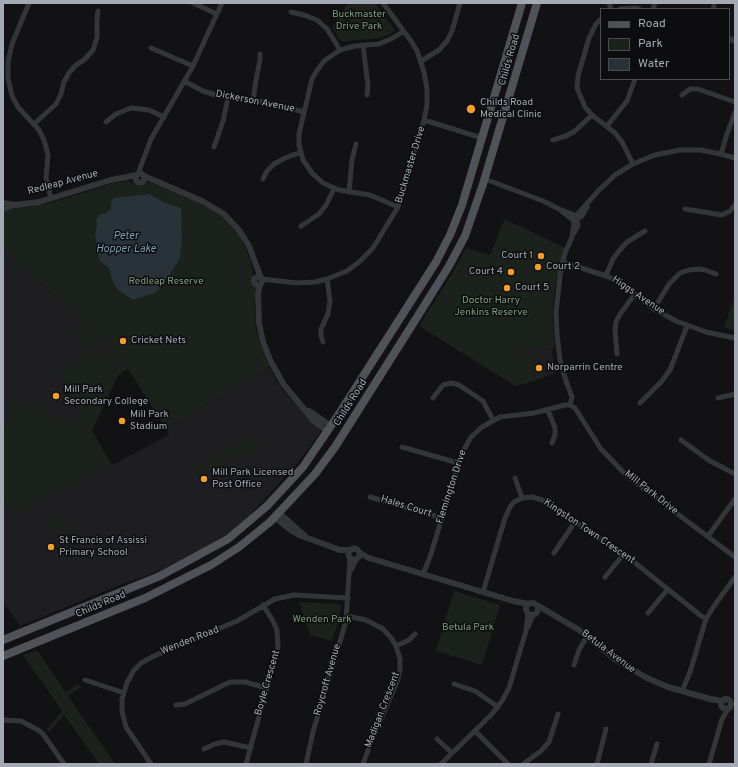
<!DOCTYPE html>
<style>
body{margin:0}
#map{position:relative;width:738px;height:767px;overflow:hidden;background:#121214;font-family:Overpass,sans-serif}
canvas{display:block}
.frame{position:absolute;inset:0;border:4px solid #a3aab5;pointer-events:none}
.legend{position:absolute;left:600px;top:8px;width:130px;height:72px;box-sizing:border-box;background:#0d0d0f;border:1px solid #494c51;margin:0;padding:5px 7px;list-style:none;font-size:12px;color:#a3aab5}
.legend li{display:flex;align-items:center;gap:8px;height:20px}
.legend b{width:20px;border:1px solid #494c51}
</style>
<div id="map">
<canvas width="738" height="767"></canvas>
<div class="frame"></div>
<ul class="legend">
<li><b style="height:5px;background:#4f5258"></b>Road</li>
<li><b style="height:11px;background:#1a221b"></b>Park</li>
<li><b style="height:11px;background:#283238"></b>Water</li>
</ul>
</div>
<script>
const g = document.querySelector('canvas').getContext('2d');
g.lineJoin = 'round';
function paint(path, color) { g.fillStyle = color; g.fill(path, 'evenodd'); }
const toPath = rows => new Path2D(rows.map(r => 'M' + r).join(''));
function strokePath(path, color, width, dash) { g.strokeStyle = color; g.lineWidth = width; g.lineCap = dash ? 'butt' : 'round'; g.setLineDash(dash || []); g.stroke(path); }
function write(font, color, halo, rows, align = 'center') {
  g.font = font + ' Overpass,sans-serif'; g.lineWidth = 3; g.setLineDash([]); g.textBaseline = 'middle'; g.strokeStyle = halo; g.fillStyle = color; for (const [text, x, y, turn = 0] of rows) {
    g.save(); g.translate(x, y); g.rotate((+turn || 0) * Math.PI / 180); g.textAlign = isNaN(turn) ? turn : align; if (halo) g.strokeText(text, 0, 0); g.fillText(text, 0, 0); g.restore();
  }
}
const built = toPath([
 [3,249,119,354,128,368,126,371,124,370,116,379,92,431,112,465,169,435,166,429,269,367,280,387,321,431,298,463,233,533,168,568,120,585,20,626,3,602],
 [521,348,551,348,556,373,525,384]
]);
const green = toPath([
 [348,3,375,3,394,29,393,32,386,36,374,39,354,40,345,42,341,41,332,27],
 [127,181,140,185,147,182,151,183,199,203,215,212,224,218,236,231,245,247,251,262,253,272,252,281,256,289,254,305,256,328,259,341,269,367,166,429,119,354,3,249,3,215,5,211,13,207,27,207,50,203,114,183],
 [504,220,518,225,565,248,556,282,553,302,553,325,555,348,522,348,522,355,535,355,538,371,543,371,544,377,517,386,512,384,419,326,453,272,466,248,490,255],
 [735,295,735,330,724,328],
 [80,322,98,339,89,348,71,331],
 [95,343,124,369,116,379,92,431,112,465,67,491,60,489,26,509,22,509,8,505,3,499,3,428,11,422,7,400,26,401,27,404,38,404,44,402,47,416,49,415,50,419,59,417,72,426,71,419,81,415,74,394,70,392,69,386,67,386,65,378,63,378,61,371,62,366,77,361,92,373,79,361],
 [256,434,257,434,251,454,244,458,234,455,203,474,198,466,239,441,242,442],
 [64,512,69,523,51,533,45,523],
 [79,524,84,532,69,540,64,532],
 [454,591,500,605,482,665,436,651],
 [299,602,339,604,341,606,338,622,332,641,310,635],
 [37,650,66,693,78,684,81,687,68,696,115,764,99,764,64,715,49,732,47,729,62,711,23,655]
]);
const water = toPath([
 [149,194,165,203,181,208,182,240,180,258,164,284,155,293,133,300,117,289,112,280,109,268,100,261,95,235,97,226,96,219,101,214,105,214,111,209,111,202,114,198]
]);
const minor = toPath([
 [29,3,12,44,8,62,8,78,12,96,18,107,39,130,44,140,48,155,46,178,51,199],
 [193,3,217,14],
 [609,3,611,9],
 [620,9,635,8,639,9],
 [653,9,655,3],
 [713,9,714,6],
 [291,12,304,15,317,20,327,29,340,50],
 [601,19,596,24,589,38,578,76,577,88,585,107,592,115,615,133,622,142,633,164],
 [729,38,735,42],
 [363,45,368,86,367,95],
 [151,48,193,66],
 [421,61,439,50,447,41,452,31,460,3],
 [184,81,203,91,219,96,264,102,304,112],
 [682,95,690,89,698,89,735,102],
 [253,100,256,80,260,60,260,54],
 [424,120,482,138],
 [106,122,116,114,131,108,149,110,164,117],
 [34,124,56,104,61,94,64,82,69,73,75,66,85,59,93,50,97,38,97,19,98,11],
 [607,126,627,101,635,79],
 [553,140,566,136,575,131,592,115],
 [214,147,223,121,228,98],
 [721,154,727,134,735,112],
 [138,174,151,139,193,66,222,3],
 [263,179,267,171,274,164,285,158,301,152],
 [485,179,543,201,559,209,573,220],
 [349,192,352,160,356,144],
 [398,207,370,195,339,190,323,183,312,173,303,160,299,145,299,134,312,79,316,72,324,61,340,50,355,46,379,44,393,38,404,31],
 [685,209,722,215,730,211,735,205],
 [562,210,574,215,577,219,578,226,574,233],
 [575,220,582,216,587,207],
 [301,226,319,214,326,205,334,189],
 [563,262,609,277,625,286,654,309,676,321,706,332,735,338],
 [606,275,613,259,619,251,627,242,645,231],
 [261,279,297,283,315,282,327,279,347,271,359,262,373,248,398,207,424,120,427,105,427,89,424,72,417,51,411,41,383,3],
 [654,309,669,284,680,273,689,270,699,269,705,270,716,274],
 [323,342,321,336,321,329,328,314,330,301,327,279],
 [617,354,615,330,616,322,620,314,635,294],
 [433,398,443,385,451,383,459,385,483,401,493,420],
 [718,398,735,394],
 [640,403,661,382,670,370,687,326],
 [570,405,572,397,566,381,560,360,557,334,556,312,561,268,565,253,572,237,574,223,573,220,576,216,599,190,615,175,633,164,655,155,680,150,701,150,721,154,735,158],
 [570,405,575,408,601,449,627,476,735,557],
 [548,410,555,428,555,435,552,443],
 [681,440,710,461,735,474],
 [402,447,458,463],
 [515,478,522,498],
 [370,497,442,518],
 [708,536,735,499],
 [554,553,575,522],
 [351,570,356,560],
 [423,574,430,557,461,455,471,437,482,427,500,417,534,413,565,405,570,405],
 [605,577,624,554],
 [483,592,505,518,510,507,514,502,522,498,532,497,542,500,624,554,700,615,706,619],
 [648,613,668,589],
 [347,616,366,620,383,629,392,639,396,646,400,659,400,670,398,679,370,745,363,764],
 [528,627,533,615],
 [396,646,409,640,415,634],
 [574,665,579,650,587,636],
 [85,680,124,693],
 [454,684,475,691,498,707],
 [682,691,690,672,706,619,714,606,735,577],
 [176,705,185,704,230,682,245,682,267,688],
 [3,720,21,721,38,730,43,734,64,764],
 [475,731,508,764],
 [437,739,452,753],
 [204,749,215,744,224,742,251,748],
 [151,764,126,727,122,711,122,699,127,683,134,670,141,663,154,656,237,621,275,599,294,595,348,598],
 [246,764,278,647,277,630,273,621,263,605],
 [306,764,313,732,346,621,350,558],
 [441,764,492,714,502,701,509,688,526,631,528,614],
 [523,764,541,751,549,742,558,714],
 [597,764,606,729],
 [651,764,657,744],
 [709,764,722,719,728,709]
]);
const tertiary = toPath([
 '135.5 178a4.5 4.5 0 1 1 9 0a4.5 4.5 0 1 1-9 0Z',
 [144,176,202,201,224,214,238,229,244,238,249,246,261,278],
 [3,203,15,205,39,202,111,180,137,175],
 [3,209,13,205],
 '254 281a4 4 0 1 1 8 0a4 4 0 1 1-8 0Z',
 [260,284,258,294,259,323,263,342,271,362,284,385,314,421,328,432],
 [309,411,331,426],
 [279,513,305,536],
 [275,517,289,529,299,535,340,550,351,550],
 '348.5 554a5.5 5.5 0 1 1 11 0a5.5 5.5 0 1 1-11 0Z',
 [360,553,369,558,513,601,529,604],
 '526 609a6 6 0 1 1 12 0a6 6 0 1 1-12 0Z',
 [537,605,579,630,616,660,647,678,668,687,710,699,723,701],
 '721 704a5 5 0 1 1 10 0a5 5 0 1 1-10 0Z'
]);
const primary = toPath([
 [3,640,160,576,228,539,267,506,303,467,337,417,436,262,450,235,462,205,522,3],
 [3,656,145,598,211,565,239,547,270,522,315,474,335,447,414,322,449,266,465,236,483,184,537,3]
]);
const markers = [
 [471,109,5,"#f49f2a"],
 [541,256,4,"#f49f2a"],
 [538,267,4,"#f49f2a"],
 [511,272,4,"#f49f2a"],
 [507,288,4,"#f49f2a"],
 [123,341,4,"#f49f2a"],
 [539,368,4,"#f49f2a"],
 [56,396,4,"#f49f2a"],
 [122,421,4,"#f49f2a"],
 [204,479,4,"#f49f2a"],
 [51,547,4,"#f49f2a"]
];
const parkNames = [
 ["Buckmaster",359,15],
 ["Drive Park",359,27],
 ["Redleap Reserve",166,282],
 ["Doctor Harry",491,301],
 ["Jenkins Reserve",491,313],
 ["Wenden Park",322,620],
 ["Betula Park",468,628]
];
const streetNames = [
 ["Childs Road",510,60,-74],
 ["Dickerson Avenue",255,102,11],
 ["Buckmaster Drive",411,165,-73],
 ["Redleap Avenue",63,183,-15],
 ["Higgs Avenue",638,296,34],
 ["Childs Road",351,403,-58],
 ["Flemington Drive",452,487,-72],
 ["Mill Park Drive",651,493,38],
 ["Hales Court",406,507,17],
 ["Kingston Town Crescent",589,532,34],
 ["Childs Road",101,605,-23],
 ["Wenden Road",190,641,-22],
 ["Betula Avenue",608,652,37],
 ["Roycroft Avenue",328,680,-74],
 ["Boyle Crescent",268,683,-74],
 ["Madigan Crescent",383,710,-69]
];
const poiNames = [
 ["Childs Road",480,103],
 ["Medical Clinic",480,115],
 ["Court 1",533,256,"right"],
 ["Court 2",546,267],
 ["Court 4",503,272,"right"],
 ["Court 5",515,288],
 ["Cricket Nets",131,341],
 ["Norparrin Centre",547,368],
 ["Mill Park",64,390],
 ["Secondary College",64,402],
 ["Mill Park",130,415],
 ["Stadium",130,427],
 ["Mill Park Licensed",212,473],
 ["Post Office",212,485],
 ["St Francis of Assissi",59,541],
 ["Primary School",59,553]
];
const waterNames = [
 ["Peter",126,237],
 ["Hopper Lake",126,250]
];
paint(built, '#1e1e21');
paint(green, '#1a221b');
paint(water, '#283238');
strokePath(minor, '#333539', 5);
strokePath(tertiary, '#333539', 6);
strokePath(primary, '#4f5258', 8);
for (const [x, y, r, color] of markers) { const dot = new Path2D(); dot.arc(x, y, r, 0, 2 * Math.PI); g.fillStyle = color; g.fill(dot); strokePath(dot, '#0d0d0f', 1.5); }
write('10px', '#7ba07a', '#0d0d0f', parkNames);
write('10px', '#a3aab5', '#0d0d0f', streetNames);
write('10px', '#a3aab5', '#0d0d0f', poiNames, 'left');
write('italic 11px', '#799cb1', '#0d0d0f', waterNames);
</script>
